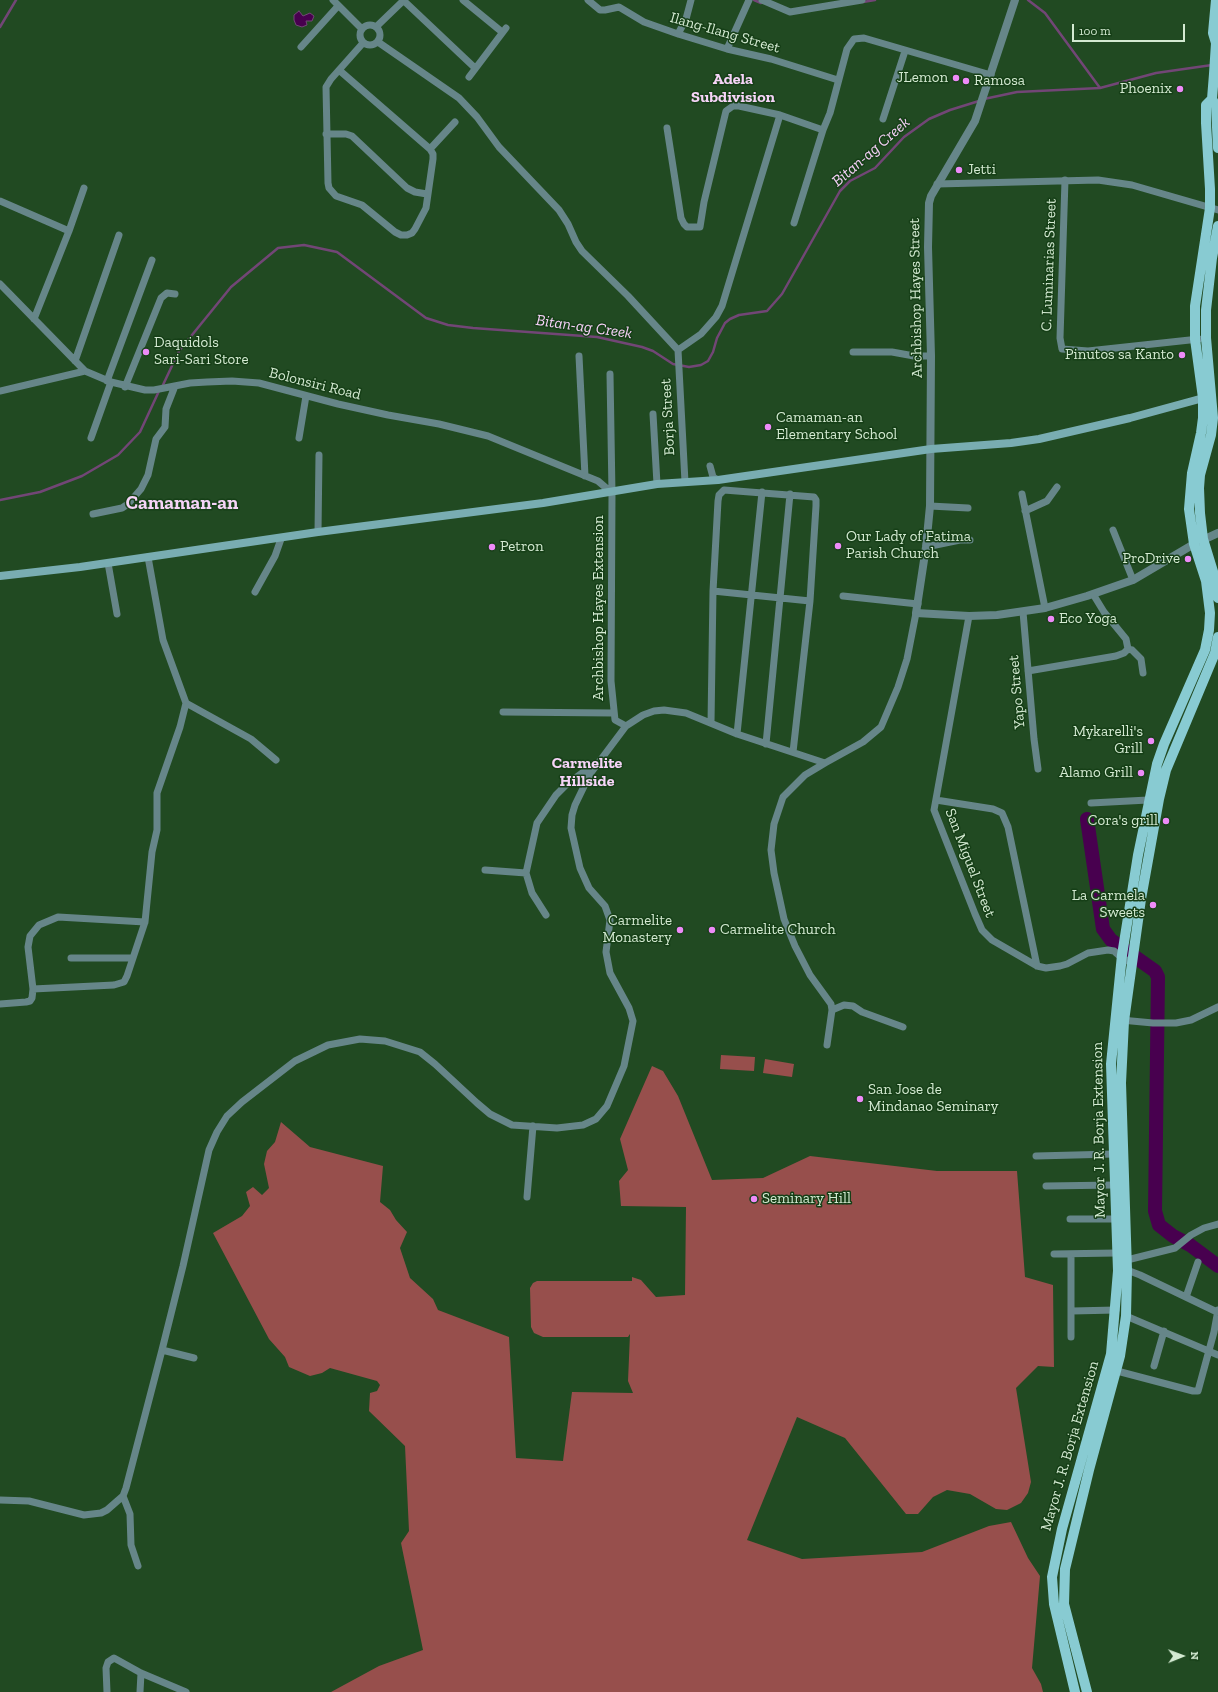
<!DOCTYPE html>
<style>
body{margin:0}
#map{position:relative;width:1218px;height:1692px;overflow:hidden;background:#214a22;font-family:"Zilla Slab",serif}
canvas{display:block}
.north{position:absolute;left:1162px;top:1636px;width:40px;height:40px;-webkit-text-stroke:3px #163f17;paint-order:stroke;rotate:89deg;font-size:11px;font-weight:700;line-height:16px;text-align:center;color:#d4ead2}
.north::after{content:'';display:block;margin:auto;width:14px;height:18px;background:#d4ead2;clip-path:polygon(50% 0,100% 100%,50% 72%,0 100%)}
.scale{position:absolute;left:1072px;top:24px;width:113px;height:18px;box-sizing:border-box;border:2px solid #d4ead2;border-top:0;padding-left:5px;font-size:12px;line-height:14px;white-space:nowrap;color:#d4ead2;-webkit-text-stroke:3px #163f17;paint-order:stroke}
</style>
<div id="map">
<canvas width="1218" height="1692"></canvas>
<div class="north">N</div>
<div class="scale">100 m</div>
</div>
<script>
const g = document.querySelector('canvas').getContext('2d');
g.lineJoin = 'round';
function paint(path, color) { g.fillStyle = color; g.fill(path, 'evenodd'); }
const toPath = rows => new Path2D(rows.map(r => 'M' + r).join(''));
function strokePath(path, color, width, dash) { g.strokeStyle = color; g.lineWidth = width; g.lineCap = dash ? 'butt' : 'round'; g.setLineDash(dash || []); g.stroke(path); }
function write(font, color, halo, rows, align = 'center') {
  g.font = font + ' "Zilla Slab",serif'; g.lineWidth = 3; g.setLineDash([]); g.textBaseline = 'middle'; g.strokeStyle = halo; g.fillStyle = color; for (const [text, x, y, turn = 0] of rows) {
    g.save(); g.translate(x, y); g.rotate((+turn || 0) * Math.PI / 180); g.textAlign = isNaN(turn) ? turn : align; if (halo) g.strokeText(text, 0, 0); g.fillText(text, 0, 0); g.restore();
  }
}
const green = toPath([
 [721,1055,755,1057,754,1071,720,1069],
 [765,1059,794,1064,792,1077,763,1073],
 [652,1066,663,1071,678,1096,712,1180,763,1178,810,1156,937,1171,1017,1171,1025,1277,1053,1285,1054,1367,1038,1366,1016,1388,1031,1482,1028,1493,1021,1503,1007,1510,996,1509,970,1494,947,1490,933,1497,918,1514,906,1514,845,1438,797,1417,747,1540,802,1559,922,1552,989,1526,1011,1522,1028,1558,1040,1576,1032,1668,1041,1684,1043,1692,331,1692,379,1666,423,1650,401,1543,409,1531,405,1446,369,1411,370,1393,377,1391,380,1385,377,1381,330,1368,322,1373,310,1376,289,1367,285,1357,269,1339,213,1233,242,1216,250,1206,246,1192,253,1187,262,1195,269,1188,264,1164,267,1151,275,1142,281,1122,310,1147,383,1166,380,1202,390,1210,396,1220,407,1232,400,1248,410,1278,433,1299,438,1310,509,1337,516,1458,563,1461,572,1392,633,1393,628,1381,630,1334,628,1337,543,1337,534,1333,531,1327,530,1288,533,1283,537,1281,632,1281,632,1277,641,1280,656,1297,685,1295,686,1207,621,1206,619,1181,628,1170,620,1139]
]);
const water = toPath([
 [299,11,303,16,310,13,314,16,312,21,306,21,307,25,302,27,296,25,294,20,294,15,299,11]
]);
const stream = toPath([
 [754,0,761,3],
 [1028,0,1045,13,1100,88],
 [863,2,875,0],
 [0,27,16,0],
 [984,99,1017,92,1100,88,1156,73,1212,65],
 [162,387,179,351,231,287,278,248,304,245,337,252,426,318,448,325,473,328,597,337,642,347,653,351,673,364,689,367,701,365,708,361,713,352,717,338,725,323,730,319,739,315,767,311,782,294,840,191,850,181,875,168,904,137,929,119,950,110,979,101],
 [0,500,40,492,82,476,118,455,140,432,159,391]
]);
const river = toPath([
 [1087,819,1103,929,1111,940,1155,971,1158,977,1155,1211,1159,1225,1173,1236,1190,1245,1218,1266]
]);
const minor = toPath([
 [333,0,362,29],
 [403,0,475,68],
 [463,0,502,32],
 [588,0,600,10,605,10,619,7,644,22,678,34,727,49,771,59,838,80],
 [762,0,790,12,862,0],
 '360 35a10 10 0 1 1 20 0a10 10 0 1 1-20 0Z',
 [376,27,404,0],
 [678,34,686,19,691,0],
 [378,42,459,98,477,117,499,147,559,210,568,224,576,242,582,251,628,296,678,350],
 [301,47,338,6],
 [727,49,749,0],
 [339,70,430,149,433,154,433,159,426,208,415,229,412,233,407,235,401,235,395,232,362,205,336,196,329,188,328,183,326,87,331,79,363,43],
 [469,77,506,28],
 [883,119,905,51],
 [667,128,681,218,684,224,687,227,700,227,704,202,726,111,733,106,739,106,780,115,823,130,830,113,847,49,854,39,864,38,991,75],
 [326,134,346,134,352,136,407,188,415,192,427,194],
 [430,149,455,122],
 [1065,180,1060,338,1062,349,1088,351,1199,339],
 [937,184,1098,180,1132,185,1218,210],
 [0,201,69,231],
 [794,223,823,130],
 [0,284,85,371,111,382,145,390,154,390,190,383,207,382,232,381,259,383,338,404,388,415,439,424,488,436,598,481,612,493],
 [34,319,69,231,84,188],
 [678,350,701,334,716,317,722,306,780,115],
 [678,350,685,482],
 [853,352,892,352,914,356,931,356],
 [579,356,585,476],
 [75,361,119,235],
 [610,374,612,493,611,681,615,720,626,726,643,715,654,711,664,710,686,713,737,734,825,763,863,742,881,727,898,687,907,659,916,613],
 [107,381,152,260],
 [125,387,161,298,167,293,175,294],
 [0,391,85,371],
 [653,414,657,484],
 [91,438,111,382],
 [299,438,306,396],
 [710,466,713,477,718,480],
 [1022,494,1045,608],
 [930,506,968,508],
 [1025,511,1047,501,1057,487],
 [93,514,122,508,128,504,141,489,148,475,156,439,165,427,166,409,175,386],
 [1113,530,1133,580],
 [318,532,319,455],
 [926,547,960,540,970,540],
 [148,557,163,640,186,703,251,739,276,760],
 [108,563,117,614],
 [713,591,810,601],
 [255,592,275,556,281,539],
 [1093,594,1104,612,1126,639,1128,649],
 [843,596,918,604],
 [1023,612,1034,739,1038,769],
 [969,616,934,810,975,914,982,930,992,940,1037,966,1046,968,1060,966,1067,964,1088,953,1108,950,1114,951,1122,958,1132,963],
 [1128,649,1132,650,1141,659,1143,673],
 [1028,671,1116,656,1124,653,1128,649],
 [503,712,613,713],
 [711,723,713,591,718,501,719,495,724,490,814,497,816,500,816,506,810,601,793,752],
 [737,734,762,492],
 [766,744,790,494],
 [825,763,805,775,783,797,774,824,771,850,774,873,784,919,795,946,810,975,831,1004,832,1010,827,1045],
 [936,800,993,809,1002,813,1008,827,1037,966],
 [1091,803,1148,800],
 [485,870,526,873],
 [546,915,532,893,526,873,537,823,556,795,566,785,594,764],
 [71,958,132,958],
 [33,989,114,985,124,982,127,976,145,922,152,852,157,830,157,793,180,727,186,703],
 [0,1004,26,1002,30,1001,32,998,33,989,28,947,30,936,39,925,58,917,145,922],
 [832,1010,844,1005,853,1006,862,1012,903,1027],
 [1121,1020,1153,1023,1176,1023,1191,1020,1218,1007],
 [1036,1156,1114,1154],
 [1046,1186,1115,1185],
 [527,1197,533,1126],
 [1070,1219,1115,1219],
 [1054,1254,1116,1253],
 [1123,1261,1175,1248,1191,1235,1204,1228,1218,1224],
 [1123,1271,1127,1270,1140,1275,1217,1312],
 [1186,1297,1198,1262],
 [1072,1311,1116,1310],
 [1126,1316,1218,1355],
 [1071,1337,1071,1254],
 [162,1350,194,1358],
 [1154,1366,1164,1331],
 [1117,1371,1193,1391,1198,1391,1214,1332,1218,1310],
 [123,1496,130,1514,131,1545,138,1566],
 [0,1500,29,1501,84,1515,101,1513,107,1510,123,1496,126,1488,162,1350,183,1266,209,1150,217,1132,227,1116,242,1102,295,1061,328,1045,360,1039,385,1041,420,1052,435,1064,477,1103,490,1114,512,1125,557,1128,583,1125,596,1119,607,1106,624,1066,633,1021,629,1008,610,973,606,952,610,920,605,906,589,888,580,868,571,828,572,815,575,805,590,774,626,726],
 [107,1692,106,1668,108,1662,114,1658,141,1673,186,1692],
 [140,1692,141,1673]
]);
const tertiary = toPath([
 [1015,0,975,121,931,196,929,203,928,247,931,356,930,506,926,547,916,613,969,616,997,615,1045,608,1087,596,1133,580,1194,544,1218,533]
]);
const secondary = toPath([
 [0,576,80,567,318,532,543,503,657,484,718,480,931,449,1011,443,1039,439,1130,418,1207,397]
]);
const primary = toPath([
 [1212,99,1216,106,1218,148],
 [1218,226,1212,258,1206,310,1206,338,1213,418,1211,435,1200,475,1199,488,1200,513,1203,539,1215,578,1218,598],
 [1075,1692,1054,1604,1052,1577,1062,1529,1111,1354,1118,1271,1111,1064,1122,955,1138,855,1157,764,1164,744,1205,650,1209,630,1210,613,1206,581,1194,544,1189,509,1192,473,1201,433,1203,418,1203,398,1195,339,1195,306,1210,208,1210,189,1206,123,1206,105,1212,99,1214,74,1216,43,1213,33,1216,0],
 [1087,1692,1064,1604,1065,1569,1089,1470,1120,1356,1126,1316,1127,1270,1121,1083,1124,1021,1141,899,1159,799,1166,770,1215,653,1218,637]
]);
const markers = [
 [956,78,4,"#ee8bf8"],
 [966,81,4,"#ee8bf8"],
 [1180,89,4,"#ee8bf8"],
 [959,170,4,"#ee8bf8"],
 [146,352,4,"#ee8bf8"],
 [1182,355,4,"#ee8bf8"],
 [768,427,4,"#ee8bf8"],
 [838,546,4,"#ee8bf8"],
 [492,547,4,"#ee8bf8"],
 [1188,559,4,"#ee8bf8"],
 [1051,619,4,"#ee8bf8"],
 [1151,741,4,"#ee8bf8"],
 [1141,773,4,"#ee8bf8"],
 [1166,821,4,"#ee8bf8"],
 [1153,905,4,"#ee8bf8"],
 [680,930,4,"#ee8bf8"],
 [712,930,4,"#ee8bf8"],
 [860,1099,4,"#ee8bf8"],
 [754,1199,4,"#ee8bf8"]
];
const streetNames = [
 ["Ilang-Ilang Street",725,33,16],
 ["C. Luminarias Street",1049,265,-88],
 ["Archbishop Hayes Street",916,298,-91],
 ["Bolonsiri Road",315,384,14],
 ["Borja Street",668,417,-93],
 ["Archbishop Hayes Extension",599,608,-90],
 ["Yapo Street",1017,692,-95],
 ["San Miguel Street",970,863,69],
 ["Mayor J. R. Borja Extension",1099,1130,-91],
 ["Mayor J. R. Borja Extension",1070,1446,-74]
];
const poiNames = [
 ["JLemon",948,78,"right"],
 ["Ramosa",974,81],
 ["Phoenix",1172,89,"right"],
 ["Jetti",967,170],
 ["Daquidols",154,343],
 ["Sari-Sari Store",154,360],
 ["Pinutos sa Kanto",1174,355,"right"],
 ["Camaman-an",776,418],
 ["Elementary School",776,435],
 ["Our Lady of Fatima",846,537],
 ["Parish Church",846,554],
 ["Petron",500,547],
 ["ProDrive",1180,559,"right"],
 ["Eco Yoga",1059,619],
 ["Mykarelli's",1143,732,"right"],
 ["Grill",1143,749,"right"],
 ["Alamo Grill",1133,773,"right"],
 ["Cora's grill",1158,821,"right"],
 ["La Carmela",1145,896,"right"],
 ["Sweets",1145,913,"right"],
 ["Carmelite",672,921,"right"],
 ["Monastery",672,938,"right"],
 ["Carmelite Church",720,930],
 ["San Jose de",868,1090],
 ["Mindanao Seminary",868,1107],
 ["Seminary Hill",762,1199]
];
const neighbourhoodNames = [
 ["Adela",733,79],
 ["Subdivision",733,97],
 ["Carmelite",587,763],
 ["Hillside",587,781]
];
const waterNames = [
 ["Bitan-ag Creek",871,152,-41],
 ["Bitan-ag Creek",584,327,8]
];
const districtNames = [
 ["Camaman-an",182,504]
];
paint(green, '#974f4c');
paint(water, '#48004f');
strokePath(water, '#724676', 1);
strokePath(stream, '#724676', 2.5);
strokePath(river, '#48004f', 14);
strokePath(minor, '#668689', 7);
strokePath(tertiary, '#668689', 8);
strokePath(secondary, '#79adb2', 8);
strokePath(primary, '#88cbd2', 10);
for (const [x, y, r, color] of markers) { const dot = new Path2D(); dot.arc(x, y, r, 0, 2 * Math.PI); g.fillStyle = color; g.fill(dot); strokePath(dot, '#163f17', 1.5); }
write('15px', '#d4ead2', '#163f17', streetNames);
write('15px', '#d4ead2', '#163f17', poiNames, 'left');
write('bold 16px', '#f6d4f8', '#163f17', neighbourhoodNames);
write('italic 16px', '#f8d2fa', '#163f17', waterNames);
write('bold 19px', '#f6d4f8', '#163f17', districtNames);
</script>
